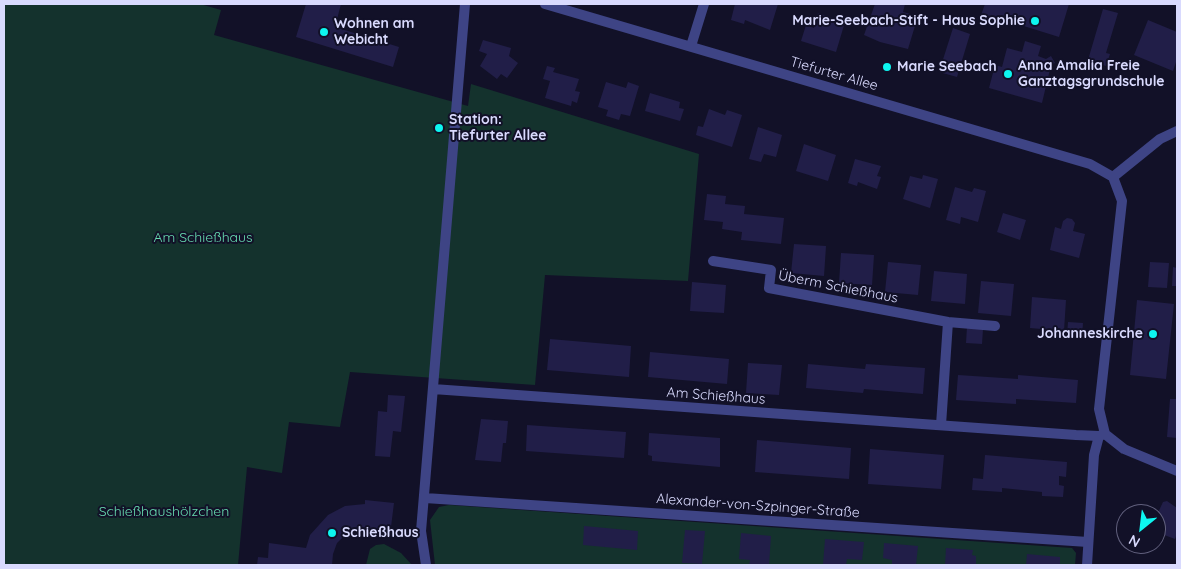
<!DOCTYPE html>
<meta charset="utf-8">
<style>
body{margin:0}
#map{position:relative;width:1181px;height:569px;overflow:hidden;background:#121128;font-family:Quicksand,sans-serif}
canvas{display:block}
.frame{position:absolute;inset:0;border:5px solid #d9dafe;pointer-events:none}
.north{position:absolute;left:1116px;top:504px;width:50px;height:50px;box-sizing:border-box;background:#121128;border:1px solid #62617e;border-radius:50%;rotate:209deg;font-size:14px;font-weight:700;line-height:20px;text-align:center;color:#d9dafe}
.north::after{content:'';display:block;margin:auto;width:18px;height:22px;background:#0df6f0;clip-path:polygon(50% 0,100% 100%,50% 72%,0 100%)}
</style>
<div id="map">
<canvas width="1181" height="569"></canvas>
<div class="frame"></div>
<div class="north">N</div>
</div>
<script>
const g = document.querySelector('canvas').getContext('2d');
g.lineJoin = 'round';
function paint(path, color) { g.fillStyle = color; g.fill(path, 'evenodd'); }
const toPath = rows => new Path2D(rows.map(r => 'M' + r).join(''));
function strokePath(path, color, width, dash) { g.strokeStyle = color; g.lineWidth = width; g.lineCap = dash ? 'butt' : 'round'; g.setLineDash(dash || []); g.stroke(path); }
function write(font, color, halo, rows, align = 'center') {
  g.font = font + ' Quicksand,sans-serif'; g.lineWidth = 4; g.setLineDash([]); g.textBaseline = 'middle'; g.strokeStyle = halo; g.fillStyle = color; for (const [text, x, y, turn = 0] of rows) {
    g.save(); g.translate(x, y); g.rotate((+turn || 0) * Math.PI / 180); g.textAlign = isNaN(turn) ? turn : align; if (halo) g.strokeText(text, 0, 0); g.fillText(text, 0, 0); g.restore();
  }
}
const green = toPath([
 [4,4,200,4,221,10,214,35,468,106,471,84,699,154,688,281,545,275,535,385,350,372,340,427,289,422,282,473,247,467,238,565,4,565],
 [449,505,1072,548,1076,553,1075,565,435,565,430,520,439,507],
 [384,544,401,553,412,565,366,565,370,549,376,545]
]);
const building = toPath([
 [306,4,341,4,335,27,399,47,393,67,296,37],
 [735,4,778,4,770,30,745,20,744,24,731,20],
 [875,4,905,4,903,12,918,16,908,49,880,42,864,35],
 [985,4,1069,4,1059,37,998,18,997,23,980,18],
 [1103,9,1118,13,1106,53,1110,54,1106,66,1088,60],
 [818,13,845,22,836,52,801,41,806,25,814,28],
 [1148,20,1177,32,1177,59,1173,71,1134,55],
 [953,28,970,34,957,77,939,72],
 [483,40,511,48,509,56,518,63,507,78,501,74,497,79,480,66,487,54,479,51],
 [1025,41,1041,46,1038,56,1046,59,1051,56,1055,63,1051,65,1042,103,989,88,995,65,1002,67,1007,48,1022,52],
 [547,66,555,68,553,72,579,79,575,91,580,92,577,103,572,101,571,106,545,98,550,81,543,79],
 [606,82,626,88,628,82,639,86,630,116,621,114,619,120,606,116,608,110,598,107],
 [650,93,680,102,679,108,684,109,680,121,645,111],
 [709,109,725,115,727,110,742,115,732,147,696,135,698,126,703,127],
 [758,127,782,135,776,157,764,154,761,162,749,159],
 [804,144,836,155,828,181,796,171],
 [855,159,881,166,877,176,881,177,877,189,858,182,857,186,848,183],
 [923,175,938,179,930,208,903,199,910,176,922,179],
 [955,187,972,192,974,188,986,191,978,222,961,217,960,224,946,220],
 [707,194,726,196,725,204,745,206,744,214,784,218,781,244,741,240,742,232,722,229,723,222,704,220],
 [1003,213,1026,220,1020,240,997,232],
 [1067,218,1072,219,1075,223,1073,231,1085,234,1079,258,1050,250,1055,227,1061,229,1063,221],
 [794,244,826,246,824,276,791,273],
 [841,253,874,255,872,285,839,283],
 [888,262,921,265,918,295,885,292],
 [1150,262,1169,263,1167,288,1148,287],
 [1173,267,1177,268,1177,286,1172,286],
 [934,271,967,274,965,304,931,301],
 [981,281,1014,284,1011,316,978,313],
 [692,282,726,285,724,313,690,311],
 [1032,297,1066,300,1064,331,1030,328],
 [1137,300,1174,304,1166,379,1130,375],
 [1068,322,1083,323,1082,337,1067,335],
 [967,327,983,329,982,344,966,343],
 [550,339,631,346,629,377,547,370],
 [650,352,729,359,727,384,648,377],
 [748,363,782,365,779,395,746,393],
 [808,364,865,369,866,364,925,368,923,394,864,389,863,393,806,388],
 [958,375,1018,379,1018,375,1078,380,1076,403,1016,399,1016,404,956,400],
 [388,395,405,396,401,432,393,431,390,457,375,456,378,411,387,412],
 [1170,399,1177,399,1177,438,1167,437],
 [481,419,508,421,506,443,503,443,501,462,475,460],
 [527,425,626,432,624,458,526,451],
 [649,433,720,438,720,467,652,461,652,456,648,455],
 [757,440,851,448,849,479,755,472],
 [870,449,944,455,941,489,868,484],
 [985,455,1067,462,1066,477,1059,476,1059,485,1064,486,1063,497,1042,496,1042,492,1002,488,1002,492,972,490,973,478,983,479],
 [365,500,394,503,390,535,361,531,346,534,337,543,333,554,332,565,257,565,258,557,268,558,269,543,306,548,310,535,328,515,345,506,365,504],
 [1167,501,1177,508,1177,534,1175,539,1156,532,1156,517,1163,502],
 [584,526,638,531,637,550,583,545],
 [685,530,705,531,702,564,682,563],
 [741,533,771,536,769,565,749,565,750,560,739,559],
 [825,539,864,542,862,560,847,559,846,565,823,565],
 [884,543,918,546,916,565,892,565,892,560,883,558],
 [946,548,973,550,972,555,976,556,976,565,945,565],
 [1027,554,1060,557,1060,565,1026,565]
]);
const street = toPath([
 [545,4,1090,164,1113,177,1122,201,1099,409,1105,434,1124,449,1177,471],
 [691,46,704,4],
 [1113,177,1160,139,1177,131],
 [713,261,771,270,769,288,948,322,995,326],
 [433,389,1076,435,1099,436,1105,434],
 [941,425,948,322],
 [425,498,1088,542],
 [426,565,421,531,465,4],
 [1087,565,1094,455,1099,436]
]);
const markers = [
 [1035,21,5,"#0df6f0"],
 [324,32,5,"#0df6f0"],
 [887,67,5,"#0df6f0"],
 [1008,74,5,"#0df6f0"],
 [439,128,5,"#0df6f0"],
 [1153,334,5,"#0df6f0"],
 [332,533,5,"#0df6f0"]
];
const poiNames = [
 ["Marie-Seebach-Stift - Haus Sophie",1025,21,"right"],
 ["Wohnen am",334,24],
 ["Webicht",334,40],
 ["Anna Amalia Freie",1018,66],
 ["Ganztagsgrundschule",1018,82],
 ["Marie Seebach",897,67],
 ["Station:",449,120],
 ["Tiefurter Allee",449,136],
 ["Johanneskirche",1143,334,"right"],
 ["Schießhaus",342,533]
];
const streetNames = [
 ["Tiefurter Allee",834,74,16],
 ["Überm Schießhaus",838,287,11],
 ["Am Schießhaus",716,396,4],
 ["Alexander-von-Szpinger-Straße",758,506,4]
];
const parkNames = [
 ["Am Schießhaus",203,238],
 ["Schießhaushölzchen",164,512]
];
paint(green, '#14322d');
paint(building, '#211e48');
strokePath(street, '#3e4485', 10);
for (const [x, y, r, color] of markers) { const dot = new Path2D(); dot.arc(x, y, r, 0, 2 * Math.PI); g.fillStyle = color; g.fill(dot); strokePath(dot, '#121128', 2); }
write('bold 14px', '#d9dafe', '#121128', poiNames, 'left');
write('14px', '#d9dafe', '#121128', streetNames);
write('14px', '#67dcb0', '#121128', parkNames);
</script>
